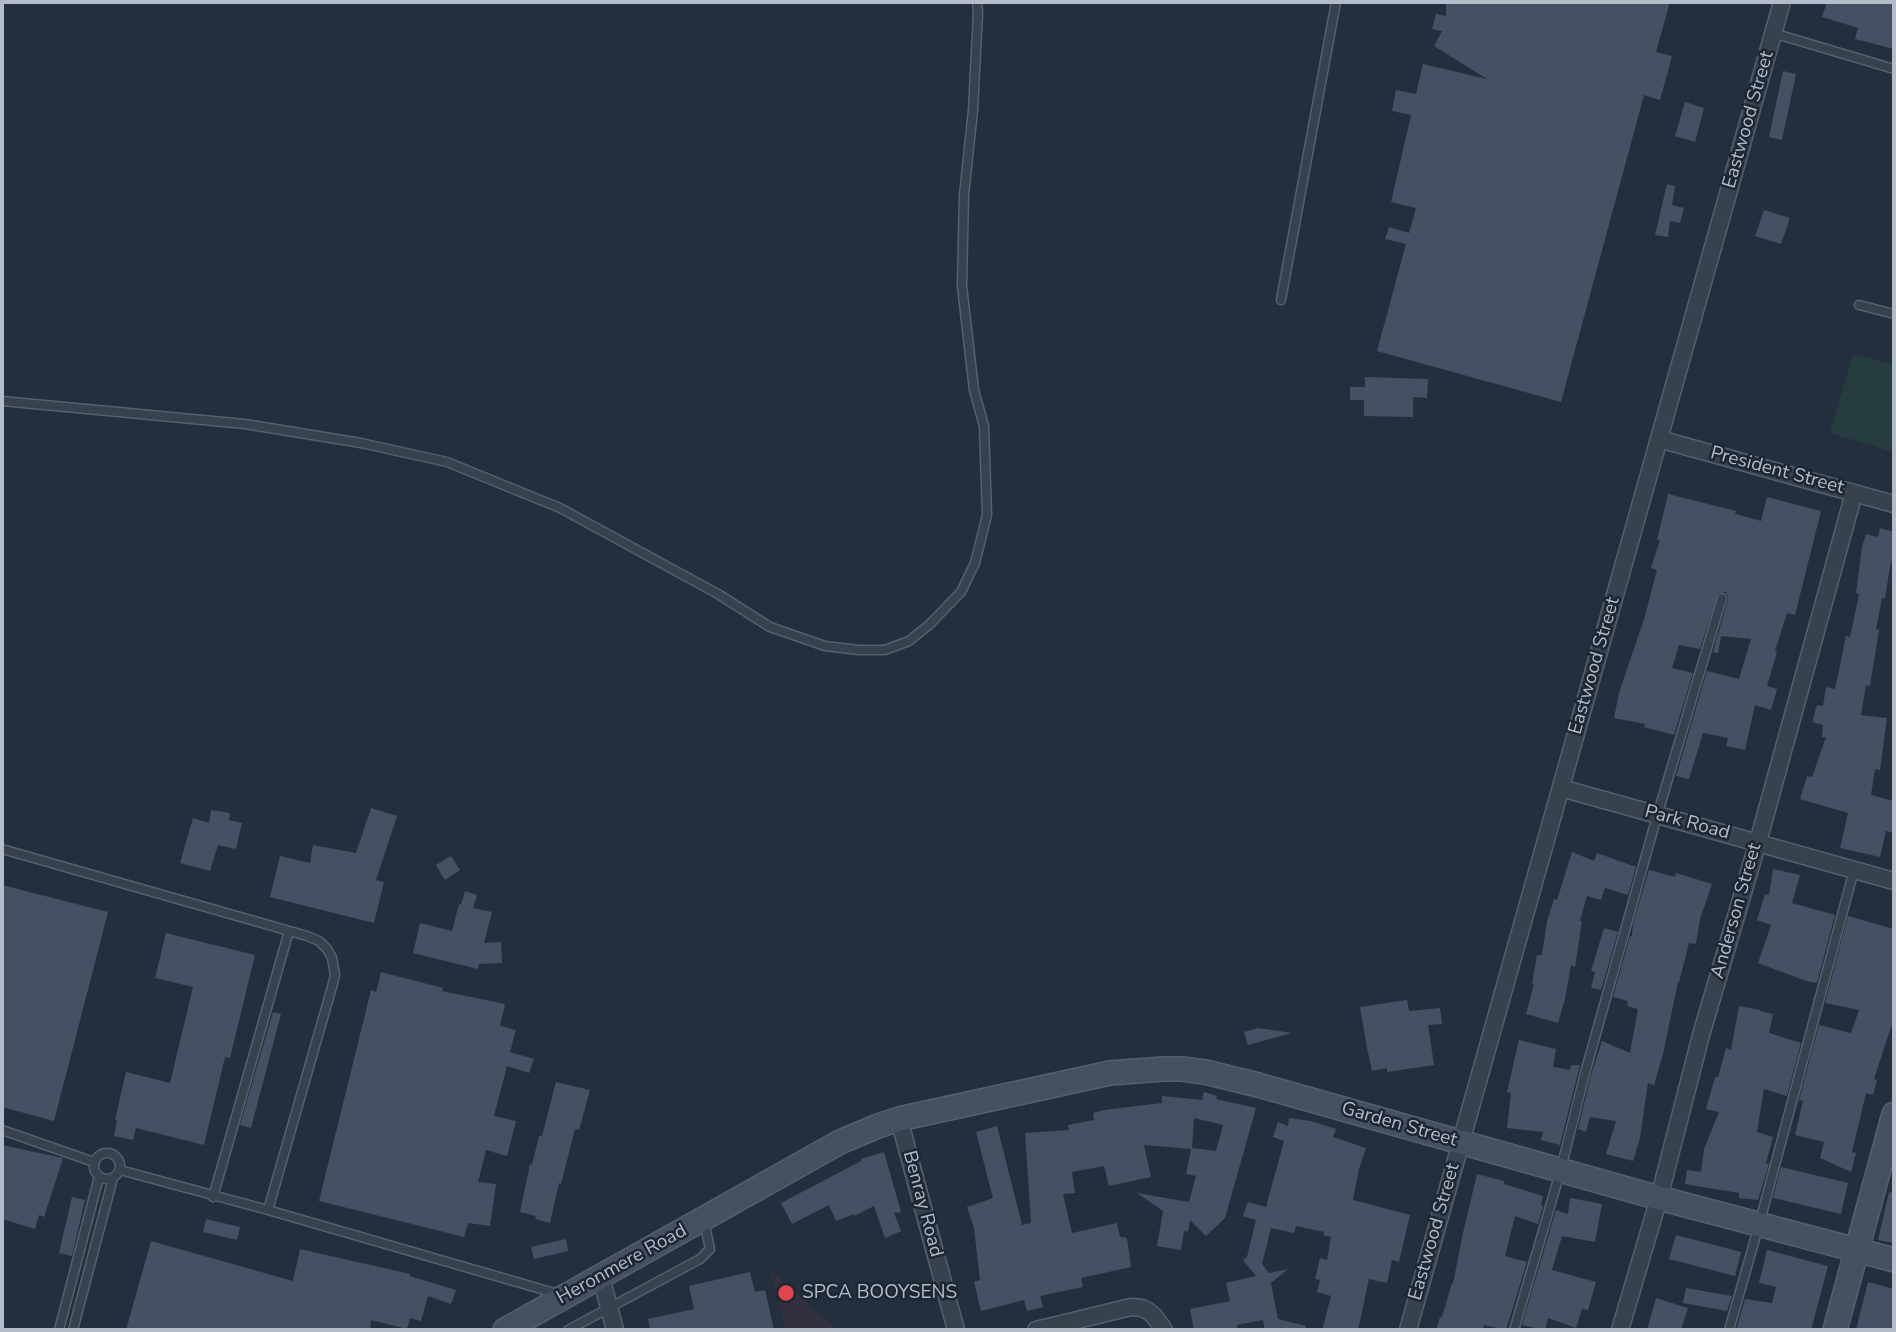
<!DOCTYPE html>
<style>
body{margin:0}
#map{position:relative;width:1896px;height:1332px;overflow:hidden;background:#242f3e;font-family:"Nunito Sans",sans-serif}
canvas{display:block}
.frame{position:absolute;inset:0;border:4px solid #b4bcc9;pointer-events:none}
</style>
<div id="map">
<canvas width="1896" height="1332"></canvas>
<div class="frame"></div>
</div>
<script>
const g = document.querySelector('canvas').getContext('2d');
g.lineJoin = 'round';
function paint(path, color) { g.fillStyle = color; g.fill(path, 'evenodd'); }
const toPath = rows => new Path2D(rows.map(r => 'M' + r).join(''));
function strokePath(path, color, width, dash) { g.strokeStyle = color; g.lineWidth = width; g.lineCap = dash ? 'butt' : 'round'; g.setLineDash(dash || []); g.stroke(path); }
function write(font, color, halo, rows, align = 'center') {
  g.font = font + ' "Nunito Sans",sans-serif'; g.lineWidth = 5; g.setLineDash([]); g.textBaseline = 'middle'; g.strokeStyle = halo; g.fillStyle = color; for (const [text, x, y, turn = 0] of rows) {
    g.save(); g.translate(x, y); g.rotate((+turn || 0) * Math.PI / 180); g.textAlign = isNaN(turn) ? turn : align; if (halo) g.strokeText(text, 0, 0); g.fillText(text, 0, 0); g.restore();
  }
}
const medical = toPath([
 [769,1268,824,1318,838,1330,786,1330]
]);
const green = toPath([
 [1853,354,1894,365,1894,452,1830,433]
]);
const building = toPath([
 [1446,2,1670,2,1656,52,1672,56,1660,100,1644,95,1561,402,1377,351,1406,244,1385,239,1389,227,1409,233,1416,208,1391,202,1411,115,1392,111,1396,90,1416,94,1423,64,1487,79,1434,46,1442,31,1432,29,1436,14,1446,16],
 [1827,2,1894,2,1894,49,1855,39,1858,28,1822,17],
 [1783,71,1796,74,1782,140,1769,137],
 [1685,102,1704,108,1695,142,1675,136],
 [1667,184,1675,186,1672,205,1684,208,1680,223,1670,221,1668,237,1655,235],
 [1764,210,1790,218,1781,244,1755,236],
 [1365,377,1428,379,1427,398,1413,397,1413,417,1364,416,1364,400,1350,400,1350,387,1365,387],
 [1668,494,1736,511,1735,514,1761,521,1767,497,1821,511,1795,615,1787,613,1775,651,1777,652,1767,686,1777,689,1771,710,1755,705,1745,750,1726,746,1728,738,1703,733,1689,779,1676,776,1707,671,1739,679,1751,639,1721,636,1718,653,1713,652,1728,599,1728,596,1725,592,1718,593,1700,649,1679,645,1672,668,1693,673,1674,735,1644,727,1645,724,1614,718,1619,693,1645,616,1657,570,1651,568,1660,540,1657,540],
 [1880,528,1894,532,1894,562,1891,561,1885,598,1882,598,1876,629,1879,630,1870,686,1866,685,1861,715,1887,718,1880,770,1875,769,1871,795,1894,801,1894,833,1886,831,1880,857,1840,848,1848,813,1800,799,1807,776,1812,777,1826,737,1822,737,1823,725,1812,722,1817,705,1823,706,1826,687,1835,689,1846,636,1850,637,1859,594,1856,593,1862,547,1866,534,1878,537],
 [371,808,397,816,376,880,384,882,374,923,270,897,280,856,310,863,313,845,356,853],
 [211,810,230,813,229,820,242,823,236,849,218,845,210,871,180,863,193,818,209,823],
 [1572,852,1594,861,1597,853,1636,867,1628,895,1605,888,1601,900,1587,896,1580,921,1582,921,1575,967,1571,965,1565,999,1558,1023,1526,1014,1534,984,1532,983,1537,955,1542,955,1547,921,1554,899,1557,900],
 [451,856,460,870,445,880,436,865],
 [1773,869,1800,875,1792,903,1835,915,1817,983,1806,981,1758,963,1771,925,1757,920,1765,894,1769,895],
 [1649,870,1675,877,1676,873,1712,884,1700,919,1696,944,1689,943,1679,982,1678,982,1663,1054,1654,1085,1648,1083,1640,1138,1633,1161,1606,1154,1616,1121,1590,1117,1586,1132,1578,1129,1591,1075,1602,1041,1630,1053,1638,1009,1627,1006,1628,1001,1613,997,1630,936,1632,936,1633,924],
 [2,885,108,912,54,1121,2,1107],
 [465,891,477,895,473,908,492,912,484,943,501,942,502,963,479,964,478,969,413,953,420,923,452,931,459,904,461,905],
 [1848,916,1894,929,1894,1018,1874,1079,1877,1080,1873,1095,1866,1093,1852,1152,1856,1153,1851,1172,1820,1158,1824,1142,1795,1135,1803,1101,1799,1100,1819,1025,1851,1033,1859,1010,1825,1003],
 [1604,928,1618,932,1601,990,1591,988,1595,972,1591,971],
 [166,933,255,955,230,1058,225,1057,204,1145,136,1128,133,1140,114,1136,117,1121,115,1120,126,1072,170,1083,193,987,155,978],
 [381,972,443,988,442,991,505,1004,500,1026,516,1030,510,1052,534,1059,529,1073,507,1066,494,1116,516,1121,507,1156,486,1150,478,1182,496,1184,490,1226,468,1223,464,1237,319,1201,371,990,376,992],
 [1407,1000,1409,1011,1440,1008,1442,1024,1428,1025,1434,1065,1387,1072,1387,1068,1372,1071,1367,1048,1360,1007],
 [1739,1006,1760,1010,1760,1011,1773,1014,1769,1033,1801,1043,1787,1096,1764,1089,1757,1132,1773,1137,1766,1163,1769,1164,1758,1200,1739,1198,1739,1193,1685,1184,1687,1170,1701,1172,1704,1149,1719,1112,1706,1109,1715,1077,1718,1077,1726,1048,1731,1050],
 [273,1012,281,1014,251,1128,240,1125],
 [1258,1028,1292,1033,1248,1045,1244,1032],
 [1519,1040,1556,1049,1553,1067,1570,1070,1571,1065,1580,1065,1560,1145,1541,1140,1543,1132,1507,1128,1511,1093,1507,1092],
 [556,1082,590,1090,579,1130,575,1129,561,1184,559,1183,550,1223,535,1219,536,1216,520,1212,530,1164,532,1165,539,1136,542,1136],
 [1204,1092,1217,1096,1216,1099,1256,1108,1225,1218,1206,1236,1190,1220,1188,1232,1184,1231,1181,1250,1157,1246,1163,1211,1137,1193,1189,1202,1196,1176,1186,1174,1191,1149,1144,1145,1151,1177,1109,1186,1104,1166,1072,1172,1075,1193,1063,1194,1072,1233,1117,1223,1120,1237,1127,1238,1131,1267,1081,1278,1083,1287,1040,1296,1043,1307,1027,1311,1024,1300,981,1311,974,1282,980,1280,974,1228,967,1207,993,1198,976,1132,997,1126,1022,1225,1031,1223,1025,1133,1069,1130,1068,1125,1094,1120,1093,1113,1104,1110,1162,1103,1162,1096,1202,1100],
 [1194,1118,1223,1125,1216,1151,1192,1148],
 [1289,1118,1311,1121,1336,1129,1333,1137,1366,1148,1359,1169,1353,1200,1410,1215,1399,1262,1392,1260,1387,1283,1369,1279,1358,1330,1322,1330,1331,1296,1317,1292,1320,1280,1315,1279,1320,1258,1327,1260,1331,1237,1323,1235,1324,1232,1296,1226,1294,1233,1271,1228,1262,1264,1269,1273,1288,1269,1271,1283,1278,1319,1306,1326,1305,1330,1265,1330,1263,1320,1237,1325,1238,1330,1194,1330,1190,1309,1230,1301,1226,1283,1256,1276,1243,1260,1247,1257,1256,1220,1243,1216,1248,1202,1266,1207,1284,1141,1273,1137,1278,1122,1288,1126],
 [2,1145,63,1158,44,1217,39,1215,35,1229,2,1219],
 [884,1152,901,1212,894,1213,901,1231,885,1238,874,1206,854,1216,854,1214,836,1221,829,1205,792,1224,781,1203,861,1161,861,1159],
 [1781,1167,1848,1183,1841,1214,1773,1198],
 [1477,1174,1504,1181,1504,1184,1543,1196,1541,1205,1543,1206,1538,1224,1515,1216,1505,1256,1527,1262,1506,1330,1484,1325,1483,1330,1436,1330,1440,1317,1442,1317,1452,1283,1453,1284,1462,1237],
 [1889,1192,1894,1193,1894,1243,1878,1240],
 [72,1197,85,1200,72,1256,59,1253],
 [1570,1198,1602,1204,1595,1242,1562,1236,1552,1270,1596,1282,1588,1310,1582,1309,1576,1328,1548,1318,1545,1330,1522,1325,1556,1210,1568,1214],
 [206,1219,240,1227,237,1240,203,1232],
 [1676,1235,1741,1252,1735,1276,1669,1259],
 [566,1239,568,1251,534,1259,531,1247],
 [151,1241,293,1281,300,1249,410,1274,410,1276,456,1290,451,1304,428,1296,421,1321,410,1318,407,1329,371,1320,370,1330,126,1330],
 [1767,1250,1828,1266,1811,1330,1736,1330,1745,1299,1772,1303,1776,1287,1759,1283],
 [750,1272,755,1292,765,1290,774,1330,650,1330,648,1319,694,1309,689,1286],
 [1868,1282,1894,1289,1894,1330,1856,1330],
 [1686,1288,1732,1296,1727,1311,1683,1303],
 [1656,1298,1688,1308,1681,1330,1647,1330]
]);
const lane = toPath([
 [1773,33,1894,69],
 [1281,300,1336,2],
 [1859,305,1894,314],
 [2,401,245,424,361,443,447,462,560,508,718,594,770,627,825,646,859,650,885,650,909,641,929,625,961,592,975,563,987,515,984,426,974,390,962,286,964,195,973,110,978,13,977,2],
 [2,849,307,936,319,941,327,949,332,958,335,975,332,987,268,1210],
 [2,1130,94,1162],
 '94 1166a13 13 0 1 1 26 0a13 13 0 1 1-26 0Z',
 [120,1170,268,1210,558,1294],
 [213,1197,289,931],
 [59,1330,99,1177],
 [73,1330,113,1178],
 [568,1330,700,1259,710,1249,704,1221],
 [1514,1330,1561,1169,1585,1073,1657,816,1722,598],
 [1729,1330,1759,1225,1854,870]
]);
const street = toPath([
 [1659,439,1894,504],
 [1561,788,1894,881],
 [899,1119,956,1330],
 [601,1277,615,1330],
 [1036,1330,1131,1307,1142,1308,1148,1311,1154,1316,1164,1330],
 [1408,1330,1782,2],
 [1620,1330,1659,1198,1701,1035,1758,842,1854,493]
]);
const secondary = toPath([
 [505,1330,840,1142,878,1126,899,1119,1110,1073,1163,1069,1182,1069,1205,1072,1258,1085,1659,1198,1894,1260],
 [1835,1330,1894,1114]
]);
const markers = [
 [786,1293,9,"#e0444e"]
];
const streetNames = [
 ["Eastwood Street",1749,120,-74],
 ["President Street",1777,471,15],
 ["Eastwood Street",1595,666,-74],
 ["Park Road",1687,823,15],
 ["Anderson Street",1737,911,-74],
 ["Garden Street",1399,1125,16],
 ["Benray Road",922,1204,75],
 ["Eastwood Street",1435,1232,-74],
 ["Heronmere Road",622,1265,-29]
];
const poiNames = [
 ["SPCA BOOYSENS",802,1293]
];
paint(medical, '#32303f');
paint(green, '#263c3f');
paint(building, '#455162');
strokePath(lane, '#565f6c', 11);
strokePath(street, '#565f6c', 19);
strokePath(secondary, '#565f6c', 26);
strokePath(lane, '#38414e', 8);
strokePath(street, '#38414e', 16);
strokePath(secondary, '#465061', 23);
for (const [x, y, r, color] of markers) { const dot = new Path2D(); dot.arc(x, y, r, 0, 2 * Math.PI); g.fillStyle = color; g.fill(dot); strokePath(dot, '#1d2633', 2.5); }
write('19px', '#b4bcc9', '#1d2633', streetNames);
write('19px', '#b4bcc9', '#1d2633', poiNames, 'left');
</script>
